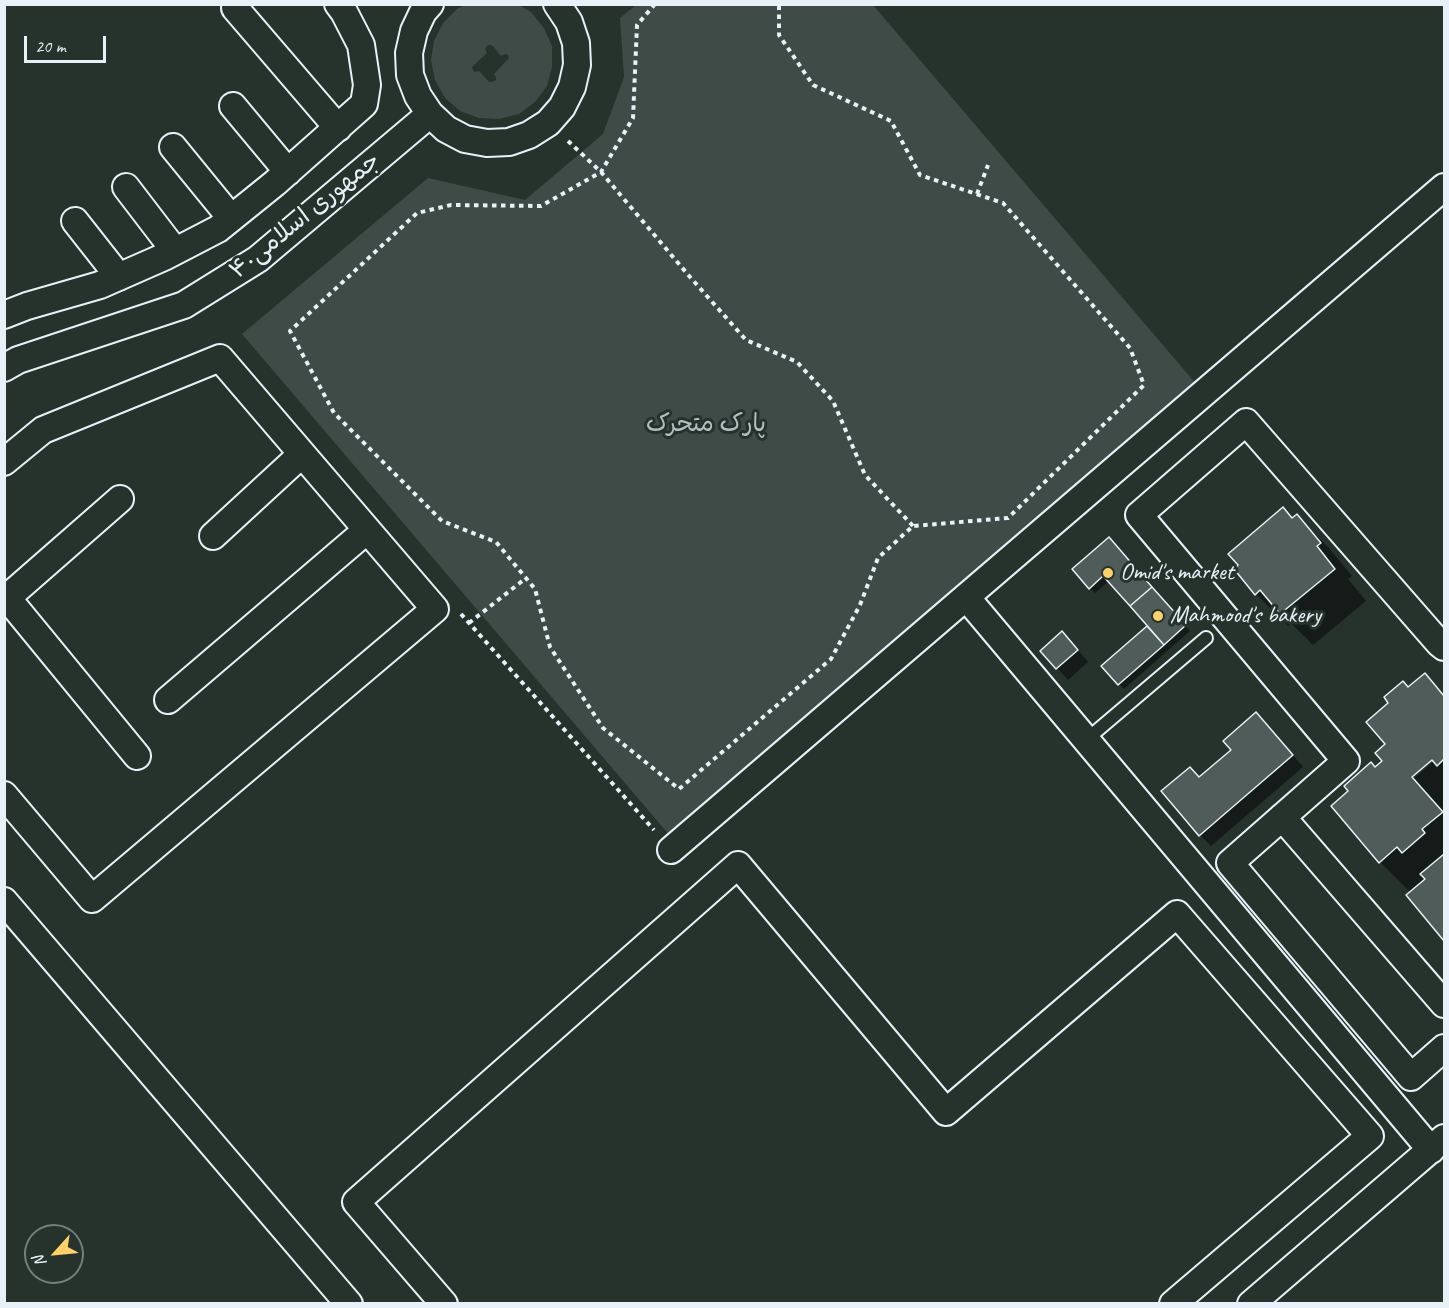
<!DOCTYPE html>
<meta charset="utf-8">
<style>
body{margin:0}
#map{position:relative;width:1449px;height:1308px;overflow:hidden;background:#26332d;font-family:Caveat,sans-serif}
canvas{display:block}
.frame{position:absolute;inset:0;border:6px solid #e8f1f8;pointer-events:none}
.north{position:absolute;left:24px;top:1224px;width:60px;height:60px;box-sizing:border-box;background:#26332d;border:2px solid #747f7e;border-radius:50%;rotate:243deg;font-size:16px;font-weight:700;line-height:24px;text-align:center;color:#e8f1f8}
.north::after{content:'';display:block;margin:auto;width:21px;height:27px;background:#ffd166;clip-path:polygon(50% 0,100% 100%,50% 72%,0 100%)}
.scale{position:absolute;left:24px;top:36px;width:82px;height:27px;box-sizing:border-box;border:3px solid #e8f1f8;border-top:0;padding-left:8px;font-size:18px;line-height:21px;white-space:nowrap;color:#e8f1f8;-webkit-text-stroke:4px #26332d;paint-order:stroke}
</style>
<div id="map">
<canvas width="1449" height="1308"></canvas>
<div class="frame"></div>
<div class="north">N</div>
<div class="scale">20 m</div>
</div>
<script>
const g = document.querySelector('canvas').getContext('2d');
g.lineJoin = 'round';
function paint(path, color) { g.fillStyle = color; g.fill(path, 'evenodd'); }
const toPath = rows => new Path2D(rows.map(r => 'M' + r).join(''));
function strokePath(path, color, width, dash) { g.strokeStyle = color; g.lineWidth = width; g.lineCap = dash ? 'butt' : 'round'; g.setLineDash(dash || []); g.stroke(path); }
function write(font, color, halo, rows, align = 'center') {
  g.font = font + ' Caveat,"Playpen Sans Arabic",sans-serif'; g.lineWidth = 6; g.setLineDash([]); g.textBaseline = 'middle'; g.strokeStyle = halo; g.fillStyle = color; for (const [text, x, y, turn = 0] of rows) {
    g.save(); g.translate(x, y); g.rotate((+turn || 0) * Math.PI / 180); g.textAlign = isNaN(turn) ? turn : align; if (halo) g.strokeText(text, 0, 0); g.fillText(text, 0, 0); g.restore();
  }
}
const green = toPath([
 [465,5,519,5,531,12,544,28,552,46,552,67,547,86,535,102,519,114,499,119,479,118,460,111,445,98,435,80,431,60,434,41,443,23,457,9],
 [488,45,491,45,494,47,501,56,505,54,508,55,509,58,494,74,496,77,496,80,492,82,489,82,479,71,474,72,472,67,487,53,485,49],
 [636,5,873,5,1197,385,671,837,242,334,428,178,525,200,603,134,624,77,620,18]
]);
const shadow = toPath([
 [1297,516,1329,548,1352,576,1348,579,1366,601,1313,645,1291,623,1288,626,1256,594,1293,519],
 [1114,544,1190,631,1124,689,1103,666,1149,626,1109,581,1095,593,1090,588],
 [1073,644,1088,662,1068,680,1042,651],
 [1425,675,1444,694,1444,808,1443,810,1444,812,1444,939,1408,895,1411,893,1380,862,1350,791,1384,761,1387,745,1408,689],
 [1437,754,1439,757,1414,778,1414,774],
 [1267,725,1303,767,1211,846,1200,835,1200,779]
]);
const building = toPath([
 [1283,507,1292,518,1297,514,1321,543,1317,546,1335,569,1280,614,1260,590,1255,595,1234,569,1238,565,1228,554,1283,507],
 [1109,537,1152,587,1130,606,1103,576,1089,589,1072,569,1109,537],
 [1152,587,1186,625,1164,645,1130,606,1152,587],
 [1147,626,1164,645,1118,685,1101,666,1147,626],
 [1062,631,1078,650,1056,669,1040,651,1062,631],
 [1425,673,1444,696,1444,759,1437,766,1432,760,1412,777,1443,812,1422,829,1425,833,1402,853,1397,847,1379,863,1331,806,1348,791,1344,786,1371,762,1375,767,1382,761,1375,753,1385,744,1366,722,1388,703,1384,697,1403,681,1408,687,1425,673],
 [1256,712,1293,755,1199,836,1161,791,1190,767,1199,777,1231,750,1223,741,1256,712],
 [1444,854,1444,941,1406,895,1425,879,1420,874,1444,854]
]);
const path = toPath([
 [655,4,637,25,633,118,601,172,541,206,451,205,417,213,290,331,334,413,442,521,496,542,535,589,550,647,603,728,679,789,831,659,860,605,878,558,913,526,1008,518,1144,385,1130,348,1003,203,920,175,891,121,813,85,779,35,779,4],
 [568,141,601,172,690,277,746,340,797,362,833,401,865,475,913,526],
 [977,194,988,165],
 [461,614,654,830],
 [469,623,526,578]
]);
const service = toPath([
 [1086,740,1206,638]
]);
const minor = toPath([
 [430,4,423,12,414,31,409,53,410,75,418,96,430,114,446,129,465,139,487,143,509,142,529,135,548,123,562,107,572,87,577,65,576,43,569,22,557,4],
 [235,8,338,128],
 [233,106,288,172],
 [173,147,231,218],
 [126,187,175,251],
 [75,221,119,277],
 [4,315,27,306,100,285,166,256,218,229,275,183,364,104,367,85,361,45,344,12,338,4],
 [4,368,18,360,184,305,258,259,430,114],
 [4,462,43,430,220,358,435,609,92,899,4,795],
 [213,536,302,454],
 [4,594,137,756],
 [8,597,120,499],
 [966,597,1431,1150],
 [1444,647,1439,643,1246,422,1139,515,1346,761,1230,863,1411,1077,1444,1048],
 [168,700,367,530],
 [1282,817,1444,1004],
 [671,850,1444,187],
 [4,901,349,1304],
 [444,1304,356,1202,738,865,946,1112,1177,914,1370,1136,1173,1304],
 [1251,1304,1444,1138]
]);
const markers = [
 [1108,573,6,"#ffd166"],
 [1158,616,6,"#ffd166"]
];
const streetNames = [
 ["جمهوری اسلامی۴۰",305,216,-39]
];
const parkNames = [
 ["پارک متحرک",706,425]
];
const poiNames = [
 ["Omid's market",1120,573],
 ["Mahmood's bakery",1170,616]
];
paint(green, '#3e4b47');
paint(shadow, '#0007');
paint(building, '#505c59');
strokePath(building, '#e8f1f8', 1.5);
strokePath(service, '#e8f1f8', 16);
strokePath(minor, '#e8f1f8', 30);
strokePath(path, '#e8f1f8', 4, [4.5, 4.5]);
strokePath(service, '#26332d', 12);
strokePath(minor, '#26332d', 26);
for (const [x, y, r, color] of markers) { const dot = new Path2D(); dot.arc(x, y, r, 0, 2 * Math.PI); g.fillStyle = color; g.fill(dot); strokePath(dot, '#26332d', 2); }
write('24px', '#e8f1f8', '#26332d', streetNames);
write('24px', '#b5bfc3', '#26332d', parkNames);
write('24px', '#e8f1f8', '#26332d', poiNames, 'left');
</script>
